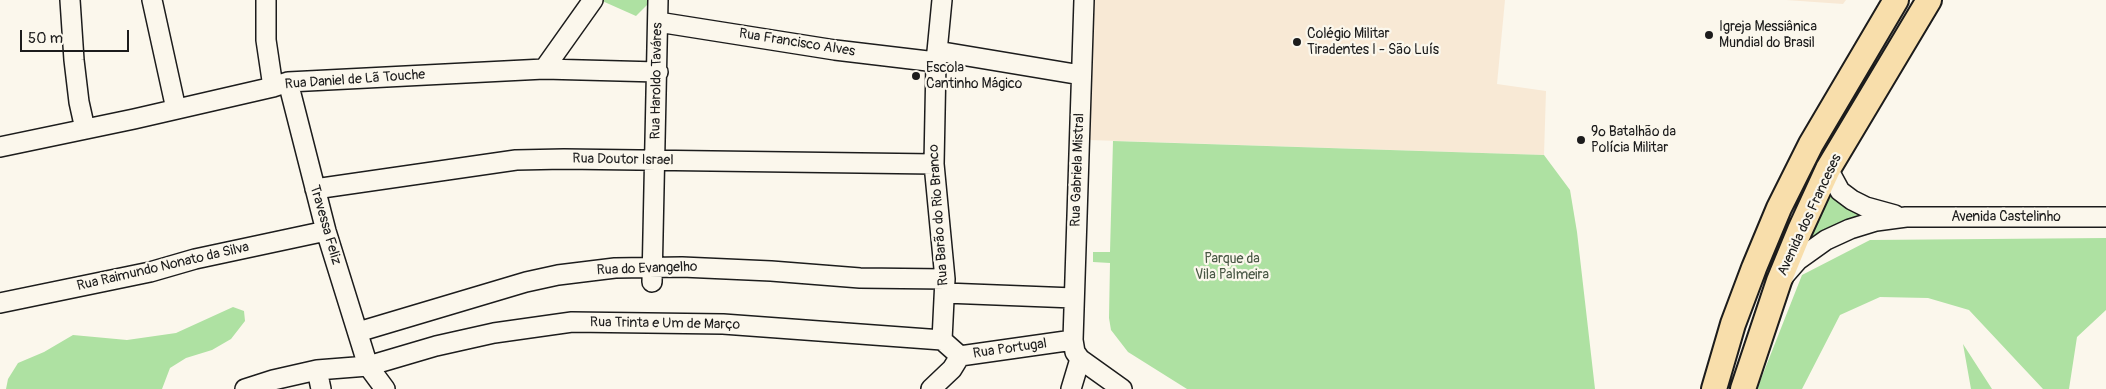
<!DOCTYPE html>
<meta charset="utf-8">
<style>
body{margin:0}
#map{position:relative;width:2106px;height:389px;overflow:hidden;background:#fbf7ec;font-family:Pangolin,sans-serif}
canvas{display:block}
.scale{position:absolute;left:20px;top:30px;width:109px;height:22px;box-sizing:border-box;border:2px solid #1c1c1c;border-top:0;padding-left:6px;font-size:15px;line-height:18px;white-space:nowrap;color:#1c1c1c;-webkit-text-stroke:4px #fbf7ec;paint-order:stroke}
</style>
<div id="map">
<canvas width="2106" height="389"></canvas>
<div class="scale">50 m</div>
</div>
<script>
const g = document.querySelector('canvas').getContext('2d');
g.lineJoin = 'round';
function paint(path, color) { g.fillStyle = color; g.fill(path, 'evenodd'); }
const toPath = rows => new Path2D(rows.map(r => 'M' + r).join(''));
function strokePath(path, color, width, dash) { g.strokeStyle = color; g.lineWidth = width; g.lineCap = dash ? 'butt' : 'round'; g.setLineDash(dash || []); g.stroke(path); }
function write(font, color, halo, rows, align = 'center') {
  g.font = font + ' Pangolin,sans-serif'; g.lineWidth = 4.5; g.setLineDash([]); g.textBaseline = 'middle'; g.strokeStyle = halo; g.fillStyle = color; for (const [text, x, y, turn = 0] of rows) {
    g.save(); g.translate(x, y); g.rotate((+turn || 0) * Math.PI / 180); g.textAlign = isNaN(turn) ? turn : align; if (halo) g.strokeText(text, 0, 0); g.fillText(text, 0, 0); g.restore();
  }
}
const built = toPath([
 [1094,0,1505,0,1497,84,1546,91,1544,155,1089,140],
 [1786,0,1846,0,1843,4]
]);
const green = toPath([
 [600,0,652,0,636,16],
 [1113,141,1544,155,1570,190,1577,232,1595,389,1187,389,1128,352,1111,330,1109,318,1110,263,1093,262,1093,252,1110,252],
 [1832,193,1870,215,1810,244,1808,241],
 [2106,238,2106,310,2077,337,2069,389,2043,389,1969,310,1928,298,1880,297,1840,315,1802,389,1757,389,1802,275,1870,240],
 [233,307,244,311,245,321,231,339,212,350,186,358,170,368,162,389,6,389,8,379,18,363,44,352,73,335,127,340,176,333],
 [1963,344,1992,389,1971,389]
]);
const minor = toPath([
 [70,0,74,60,79,102,85,129],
 [152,0,176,109],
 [266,0,266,40,273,87],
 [1084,0,1073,340,1075,352,1080,359,1122,389],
 [658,22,835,50,936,62],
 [937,51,1081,75],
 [544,69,593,0],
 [288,82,326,231,368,366,385,389],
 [0,147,134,119,273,87,288,82,544,69,658,72],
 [1828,169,1840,191,1852,200,1866,207,1895,215],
 [315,189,516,160,564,159,934,164],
 [1784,276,1798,260,1826,240,1850,229,1876,221,1906,217,2106,217],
 [652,282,658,0],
 [945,293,1074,298],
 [0,303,150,272,195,259,326,231],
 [358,332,526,282,558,275,615,268,682,267,771,271,860,278,945,279],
 [942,340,945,279,934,164,936,62,942,0],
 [960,356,1073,340],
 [317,370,321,389],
 [245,389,273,380,317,370,368,366,436,346,494,333,572,322,723,324,942,340,960,356],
 [931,389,952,369,960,356],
 [1071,389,1080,359]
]);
const major = toPath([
 [1714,389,1733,324,1754,268,1779,208,1811,144,1896,0],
 [1743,389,1779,281,1800,230,1828,169,1929,0]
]);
const markers = [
 [1709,35,5,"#1c1c1c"],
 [1297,42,5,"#1c1c1c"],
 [916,76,5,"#1c1c1c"],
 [1581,140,5,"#1c1c1c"]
];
const poiNames = [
 ["Igreja Messiânica",1719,27],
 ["Mundial do Brasil",1719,43],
 ["Colégio Militar",1307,34],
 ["Tiradentes I - São Luís",1307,50],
 ["Escola",926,68],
 ["Cantinho Mágico",926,84],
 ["9º Batalhão da",1591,132],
 ["Polícia Militar",1591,148]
];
const streetNames = [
 ["Rua Francisco Alves",797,43,9],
 ["Rua Daniel de Lã Touche",355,80,-4],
 ["Rua Haroldo Taváres",657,81,-89],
 ["Rua Doutor Israel",623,160,1],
 ["Rua Gabriela Mistral",1078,170,-88],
 ["Rua Barão do Rio Branco",939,215,-94],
 ["Avenida dos Franceses",1810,215,-65],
 ["Avenida Castelinho",2006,217],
 ["Travessa Feliz",325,225,74],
 ["Rua Raimundo Nonato da Silva",163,267,-13],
 ["Rua do Evangelho",647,269,-2],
 ["Rua Trinta e Um de Março",665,324,1],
 ["Rua Portugal",1010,349,-8]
];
const parkNames = [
 ["Parque da",1232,259],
 ["Vila Palmeira",1232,275]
];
paint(built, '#f8e9d5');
paint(green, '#aee1a2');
strokePath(minor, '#1c1c1c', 22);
strokePath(major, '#1c1c1c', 28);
strokePath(minor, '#fbf7ec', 19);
strokePath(major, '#f8deab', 24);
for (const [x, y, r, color] of markers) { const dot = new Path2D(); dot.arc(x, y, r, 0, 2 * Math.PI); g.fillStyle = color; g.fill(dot); strokePath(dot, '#fbf7ec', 2); }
write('14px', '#1c1c1c', '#fbf7ec', poiNames, 'left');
write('14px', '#1c1c1c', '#fbf7ec', streetNames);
write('14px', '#485744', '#fbf7ec', parkNames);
</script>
